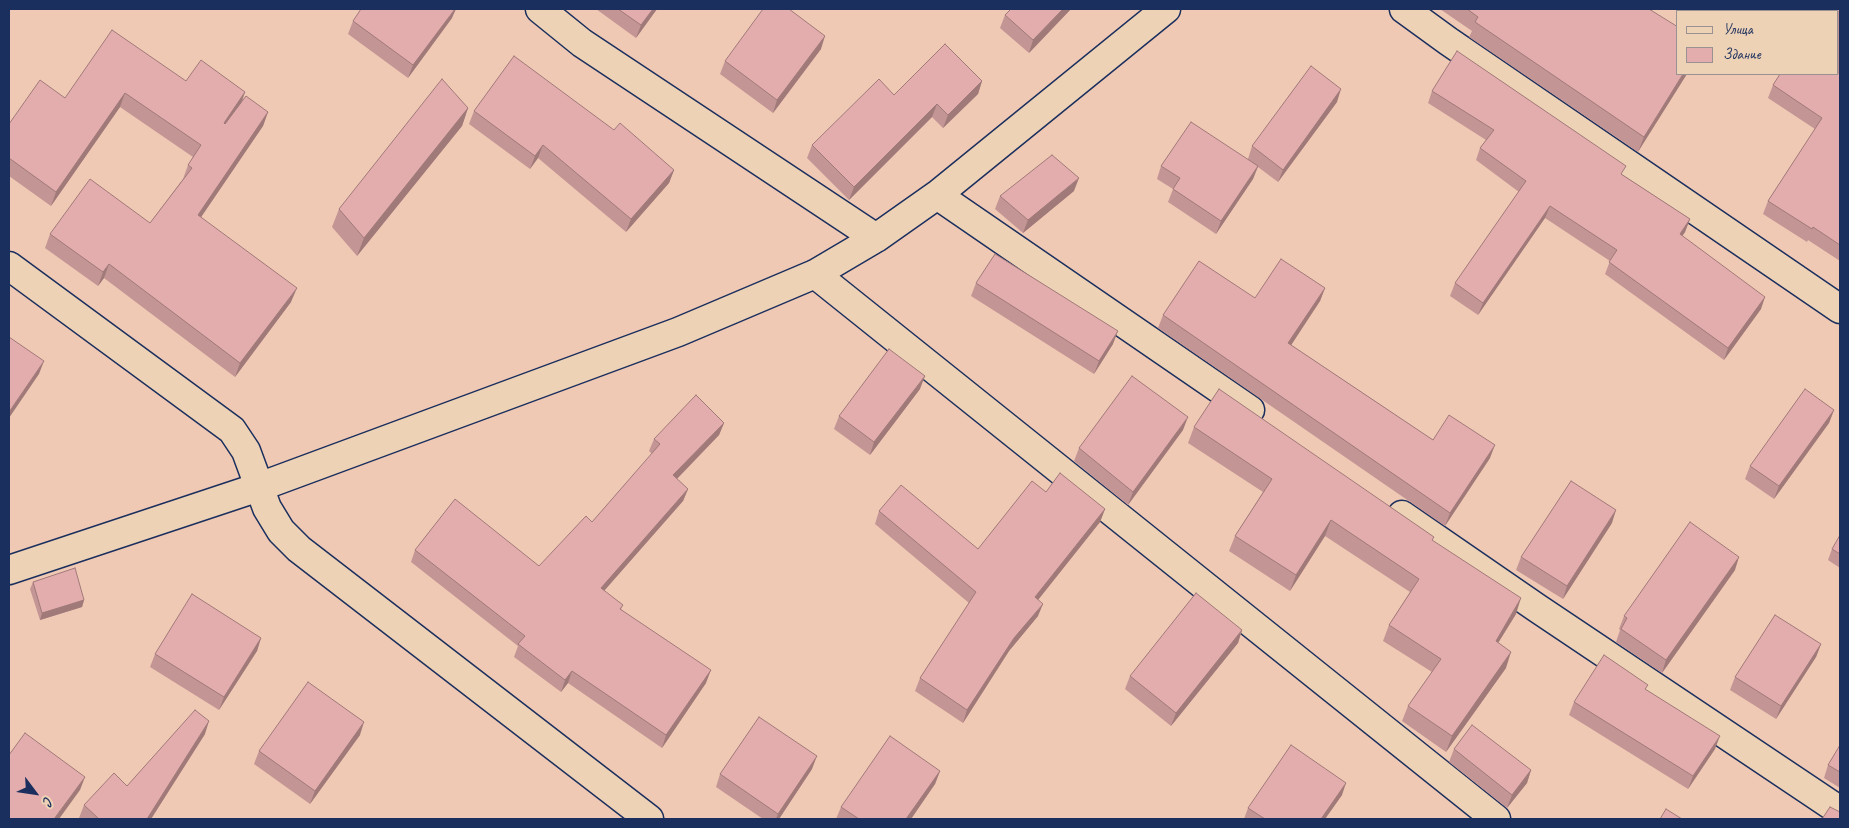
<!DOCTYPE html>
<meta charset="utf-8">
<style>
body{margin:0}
#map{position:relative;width:1849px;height:828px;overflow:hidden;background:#efc9b4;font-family:Caveat,sans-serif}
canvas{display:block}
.frame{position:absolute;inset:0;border:10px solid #1b2f5e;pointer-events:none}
.legend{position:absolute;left:1676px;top:10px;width:162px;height:65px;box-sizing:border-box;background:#eed2b5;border:1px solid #9a9192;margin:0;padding:6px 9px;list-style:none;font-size:15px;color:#1b2f5e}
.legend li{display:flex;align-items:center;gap:10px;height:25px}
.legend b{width:25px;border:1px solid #9a9192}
.north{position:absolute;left:10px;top:768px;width:50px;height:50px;-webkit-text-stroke:4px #eed2b5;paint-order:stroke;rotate:121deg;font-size:14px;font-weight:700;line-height:20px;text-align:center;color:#1b2f5e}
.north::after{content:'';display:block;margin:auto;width:18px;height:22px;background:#1b2f5e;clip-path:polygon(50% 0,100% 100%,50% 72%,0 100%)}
</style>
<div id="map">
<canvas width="1849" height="828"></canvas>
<div class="frame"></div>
<ul class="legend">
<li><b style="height:6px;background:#eed2b5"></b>Улица</li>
<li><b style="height:14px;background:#e4adad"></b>Здание</li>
</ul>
<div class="north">С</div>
</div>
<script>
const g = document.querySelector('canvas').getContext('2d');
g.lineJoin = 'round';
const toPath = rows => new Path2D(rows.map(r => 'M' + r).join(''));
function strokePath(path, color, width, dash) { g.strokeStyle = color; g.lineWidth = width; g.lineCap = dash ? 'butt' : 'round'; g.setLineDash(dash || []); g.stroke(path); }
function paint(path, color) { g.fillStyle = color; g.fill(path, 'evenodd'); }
const minor = toPath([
 [540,9,582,43,876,238],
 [1404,9,1448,41,1840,309],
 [937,195,1250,410],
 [9,266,232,430,246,451,267,508,281,531,299,549,649,819],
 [815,274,1496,819],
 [1402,515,1537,608,1840,811],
 [9,570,259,487,678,332,815,274,876,238,937,195,1166,9]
]);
const wall = toPath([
 [596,9,657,9,636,38],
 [1011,9,1071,9,1029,53,1000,28,1005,15],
 [1440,9,1649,9,1678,74,1638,152,1469,37,1472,31],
 [1840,9,1840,261,1808,240,1807,242,1763,214,1768,201,1815,129,1768,98,1773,85],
 [452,18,408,78,348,34,353,21],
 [821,49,773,113,720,74,725,61],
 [186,81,245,92,242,102,268,112,263,126,201,217,291,302,235,377,104,278,98,286,45,248,50,234,150,223,183,179,188,165,193,157,120,107,51,206,9,176,9,124,65,98],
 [982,81,978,94,943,128,932,117,849,200,807,158,812,145,894,95],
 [1432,91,1623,175,1690,219,1685,232,1682,236,1761,309,1724,360,1605,274,1610,261,1545,218,1478,315,1450,296,1455,283,1519,192,1476,160,1480,148,1486,140,1428,103],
 [1337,102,1278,182,1258,167,1253,179,1216,234,1168,202,1173,189,1157,179,1161,166,1248,159,1252,146],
 [468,108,462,126,357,256,332,227,339,209],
 [474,111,674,170,669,183,626,232,538,158,530,169,469,124],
 [1074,191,1023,233,995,209,1000,196],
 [976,283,1113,344,1094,374,971,296],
 [1325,288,1320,301,1291,345,1433,440,1490,458,1445,526,1158,328,1163,315,1255,298],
 [920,389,870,455,834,429,839,416],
 [1834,410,1829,423,1774,499,1745,479,1750,466],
 [724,423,719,435,677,479,688,489,683,501,604,591,623,605,621,609,706,683,662,748,568,683,561,692,514,657,518,646,411,562,415,550,539,566,592,522,652,454,649,451,654,439],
 [1194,427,1432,541,1516,614,1498,643,1506,668,1446,752,1402,721,1408,706,1432,672,1383,641,1389,625,1410,592,1325,536,1290,591,1229,551,1235,536,1263,492,1188,443],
 [1183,430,1128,505,1074,461,1079,448],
 [1046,492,1105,509,1100,522,1038,600,1038,616,1009,651,963,723,915,691,920,678,969,603,875,524,879,511,978,549],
 [1612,523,1563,599,1516,570,1521,557],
 [1840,535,1840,568,1828,560,1832,549],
 [1735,570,1662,673,1616,642,1620,630,1619,629,1624,616],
 [33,582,84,600,82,607,40,620,30,589],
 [1242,630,1238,643,1171,726,1125,689,1130,676],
 [261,638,257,651,219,710,150,667,155,654],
 [1821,644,1816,657,1776,719,1730,690,1735,677],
 [1647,690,1715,749,1688,789,1569,715,1574,702],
 [205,734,151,819,80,819,79,818,84,805,127,786],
 [360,735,310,804,254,764,259,751],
 [1840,745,1840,788,1824,778,1828,765],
 [1454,749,1531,770,1527,783,1507,808,1449,762],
 [812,769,779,819,763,819,716,787,720,774],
 [940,771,935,784,911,819,836,819,841,807],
 [1342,795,1325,819,1244,819,1248,808]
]);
const shadedWall = toPath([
 [455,9,456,9,452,18,408,78,413,65],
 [653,9,657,9,636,38,641,25],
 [1063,9,1071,9,1029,53,1033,40],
 [825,36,821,49,773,113,777,100],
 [1683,74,1687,74,1638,152,1644,137],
 [982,81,978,94,943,128,948,115],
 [1341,89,1337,102,1278,182,1283,170],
 [245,92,240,106,219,138,224,123],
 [125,93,120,107,51,206,56,192],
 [937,104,932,117,849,200,854,187],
 [468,108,462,126,357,256,364,238],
 [268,112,263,126,193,229,198,215],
 [543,145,538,158,530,169,535,156],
 [1258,166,1253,179,1216,234,1221,221],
 [674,170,669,183,626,232,631,219],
 [1079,178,1074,191,1023,233,1028,220],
 [1550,206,1545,218,1478,315,1483,303],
 [1690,219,1685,232,1675,247,1680,234],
 [109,264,104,278,98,286,103,272],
 [297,288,291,302,235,377,240,363],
 [1325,288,1320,301,1284,356,1288,343],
 [1765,297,1761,309,1724,360,1728,348],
 [1118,331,1113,344,1094,374,1099,361],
 [44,361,39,374,9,418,9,412],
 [925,376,920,389,870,455,874,442],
 [1834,410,1829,423,1774,499,1779,486],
 [1188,417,1183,430,1128,505,1133,492],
 [724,423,719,435,668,488,673,475],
 [1495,445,1490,458,1445,526,1450,513],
 [688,489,683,501,596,600,601,588],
 [1105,509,1100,522,1030,610,1035,597],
 [1616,510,1612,523,1563,599,1567,586],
 [1331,520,1325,536,1290,591,1296,575],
 [1739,557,1735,570,1662,673,1666,660],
 [1521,598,1516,614,1490,656,1496,641],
 [84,600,82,607,40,620,42,613],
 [1043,604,1038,616,1009,651,963,723,967,710,1014,638],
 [1242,630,1238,643,1171,726,1176,713],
 [261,638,257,651,219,710,224,697],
 [1821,644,1816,657,1776,719,1781,706],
 [1511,652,1506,668,1446,752,1452,736],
 [711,670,706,683,662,748,666,735],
 [572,671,568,683,561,692,565,680],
 [209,721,205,734,151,819,147,819],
 [364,722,360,735,310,804,315,791],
 [1720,736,1715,749,1688,789,1693,776],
 [817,756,812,769,779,819,776,819,778,814],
 [1531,770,1527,783,1507,808,1512,795],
 [940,771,935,784,911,819,906,819],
 [85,777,80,790,59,819,54,819],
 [1346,783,1342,795,1325,819,1321,819]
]);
const building = toPath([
 [361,9,455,9,413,65,353,21,361,9],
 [618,9,653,9,641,25,618,9],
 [763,9,789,9,825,36,777,100,725,61,763,9],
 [1011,9,1063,9,1033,40,1005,15,1011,9],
 [1467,9,1649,9,1678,27,1678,74,1683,74,1644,137,1475,22,1478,17,1467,9],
 [1702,9,1739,9,1738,11,1700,11,1702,9],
 [1823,9,1840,9,1840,245,1813,227,1812,229,1768,201,1822,118,1773,85,1780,74,1838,74,1838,11,1821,11,1823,9],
 [112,30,186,81,201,60,245,92,224,123,225,124,246,96,268,112,198,215,297,288,240,363,109,264,103,272,50,234,90,179,150,223,192,168,188,165,201,145,125,93,56,192,9,158,9,124,40,80,65,98,112,30],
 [945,44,982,81,948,115,937,104,854,187,812,145,879,79,894,95,945,44],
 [1457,51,1626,166,1621,174,1690,219,1680,234,1765,297,1728,348,1609,262,1617,250,1550,206,1483,303,1455,283,1526,181,1480,148,1494,130,1432,91,1457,51],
 [514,56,614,130,620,123,674,170,631,219,543,145,535,156,474,111,514,56],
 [1311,66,1341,89,1283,170,1252,146,1311,66],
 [442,79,468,108,364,238,339,209,442,79],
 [1191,122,1258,166,1221,221,1173,189,1180,178,1161,166,1191,122],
 [1052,155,1079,178,1028,220,1000,196,1052,155],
 [995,254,1118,331,1099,361,976,283,995,254],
 [1281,259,1325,288,1288,343,1433,440,1449,415,1495,445,1450,513,1163,315,1199,261,1255,298,1281,259],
 [9,337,44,361,9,412,9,337],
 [889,349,925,376,874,442,839,416,889,349],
 [1132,376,1188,417,1133,492,1079,448,1132,376],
 [1219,389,1434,537,1432,540,1521,598,1496,641,1511,652,1452,736,1408,706,1441,659,1389,625,1419,579,1331,520,1296,575,1235,536,1272,479,1194,427,1219,389],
 [1805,389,1834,410,1779,486,1750,466,1805,389],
 [696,395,724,423,673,475,688,489,601,588,623,605,620,609,711,670,666,735,572,671,565,680,518,644,525,636,415,550,455,499,539,566,586,516,592,522,660,444,654,439,696,395],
 [1060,473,1105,509,1035,597,1043,604,1014,638,967,710,920,678,976,592,879,511,901,485,978,549,1032,481,1046,492,1060,473],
 [1571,481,1616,510,1567,586,1521,557,1571,481],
 [1690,522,1739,557,1666,660,1621,629,1627,618,1624,616,1690,522],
 [1840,535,1840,554,1832,549,1840,535],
 [75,568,84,600,42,613,33,582,75,568],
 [1196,593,1242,630,1176,713,1130,676,1196,593],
 [192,594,261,638,224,697,155,654,192,594],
 [1775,615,1821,644,1781,706,1735,677,1775,615],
 [1604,655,1648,685,1645,689,1720,736,1693,776,1574,702,1604,655],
 [308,682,364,722,315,791,259,751,308,682],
 [195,710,209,721,147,819,99,819,84,805,114,773,127,786,195,710],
 [759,717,817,756,778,814,720,774,759,717],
 [1472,725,1531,770,1512,795,1454,749,1472,725],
 [25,733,85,777,54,819,9,819,9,755,25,733],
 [890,736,940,771,906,819,859,819,841,807,890,736],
 [1291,745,1346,783,1321,819,1265,819,1248,808,1291,745],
 [1840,745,1840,772,1828,765,1840,745],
 [1830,807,1840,812,1840,819,1822,819,1830,807],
 [1666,809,1682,819,1660,819,1666,809]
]);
strokePath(minor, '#1b2f5e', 31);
strokePath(minor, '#eed2b5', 28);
paint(wall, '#c49595');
paint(shadedWall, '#a07979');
paint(building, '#e4adad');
strokePath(building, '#a07979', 1);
</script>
